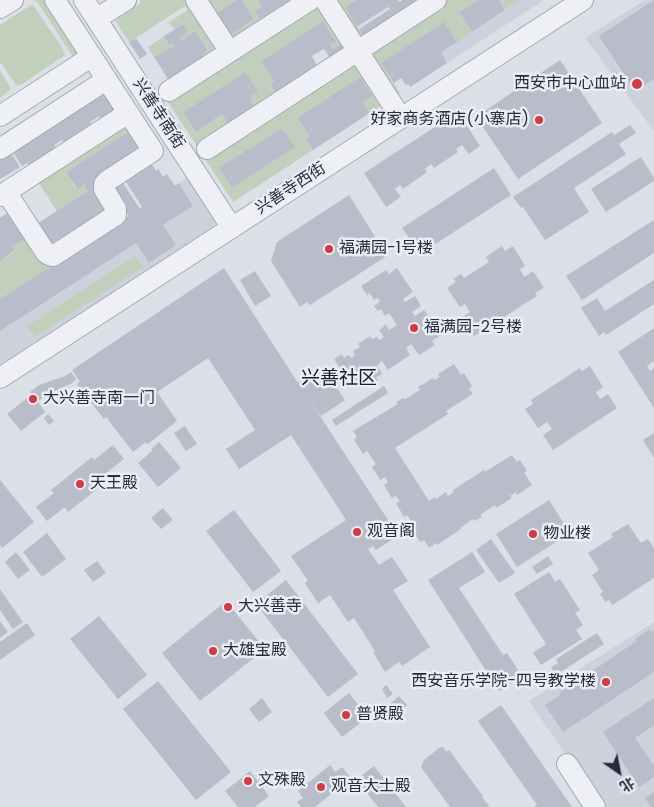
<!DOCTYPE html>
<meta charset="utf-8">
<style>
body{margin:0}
#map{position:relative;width:654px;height:807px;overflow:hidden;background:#dbdfe6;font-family:Poppins,"Noto Sans SC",sans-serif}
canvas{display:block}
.north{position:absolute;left:594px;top:747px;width:50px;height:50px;-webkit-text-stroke:4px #eaeef4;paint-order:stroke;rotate:147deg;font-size:14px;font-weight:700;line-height:20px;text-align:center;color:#252c3d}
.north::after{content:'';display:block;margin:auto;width:18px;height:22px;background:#252c3d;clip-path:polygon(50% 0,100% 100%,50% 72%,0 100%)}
</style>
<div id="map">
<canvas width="654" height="807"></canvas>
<div class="north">北</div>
</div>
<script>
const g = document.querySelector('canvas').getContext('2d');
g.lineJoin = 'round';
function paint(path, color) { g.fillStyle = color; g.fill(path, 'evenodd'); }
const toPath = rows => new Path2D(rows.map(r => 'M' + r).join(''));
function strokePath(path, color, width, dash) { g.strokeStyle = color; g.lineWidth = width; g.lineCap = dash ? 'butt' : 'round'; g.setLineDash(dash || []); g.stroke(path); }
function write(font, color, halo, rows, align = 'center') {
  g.font = font + ' Poppins,"Noto Sans SC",sans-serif'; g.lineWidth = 5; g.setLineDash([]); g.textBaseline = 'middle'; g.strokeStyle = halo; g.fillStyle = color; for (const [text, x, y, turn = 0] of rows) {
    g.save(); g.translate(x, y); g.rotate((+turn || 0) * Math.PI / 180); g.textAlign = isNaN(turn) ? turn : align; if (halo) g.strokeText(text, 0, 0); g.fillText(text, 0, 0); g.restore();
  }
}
const built = toPath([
 [521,0,544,0,447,63,441,52],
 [645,0,654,0,654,131,585,38],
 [188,177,215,218,215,223,213,228,0,366,0,299],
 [654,622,654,807,601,807,529,701]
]);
const green = toPath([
 [33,0,47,0,80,51,75,60,40,6,36,1],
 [140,0,237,0,227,37,254,19,242,0,258,0,262,7,255,11,289,0,302,0,172,84,168,79,175,75,176,76,185,70,184,69,193,63,204,58,202,55,208,51,195,31,181,40,180,38,188,32,183,24,174,29,169,22,188,10,185,6,129,42,115,20,141,3],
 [330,0,356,0,345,7,364,37,364,42],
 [444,0,478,0,459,12,472,32,457,42,444,23,381,63,400,93,394,98,367,56],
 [499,0,521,0,505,10],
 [316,2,322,4,347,42,349,46,348,52,199,149,166,99],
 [323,21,336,40,330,44,333,49,343,42,347,48,277,94,270,84,274,81,261,61],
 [245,72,257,91,251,96,253,99,250,100,255,108,229,125,222,114,196,132,183,112],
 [31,5,33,5,61,46,65,55,22,84,17,86,0,62,0,25],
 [164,36,169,44,172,43,175,46,170,49,169,48,154,57,148,47],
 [353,59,386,102,370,113,363,103,373,96,360,77,297,118,310,137,306,140,313,150,233,202,203,156],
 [282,128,294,147,232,188,220,168],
 [0,70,11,89,0,98],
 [126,121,131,130,66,172,76,189,84,184,88,191,57,211,36,179],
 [31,235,51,266,0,299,0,261,14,252,12,247],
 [135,256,143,267,35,337,27,326]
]);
const building = toPath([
 [237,0,242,0,254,19,227,37,213,16],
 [258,0,289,0,260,19,255,11,262,7],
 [356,0,398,0,399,2,403,0,421,0,364,37,359,29,390,9,388,7,357,27,345,7],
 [478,0,499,0,505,10,472,32,459,12],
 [654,0,654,79,635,91,599,36],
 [323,21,336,41,330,44,333,49,343,42,347,48,331,59,324,49,312,56,318,67,277,94,270,84,274,81,261,61],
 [444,22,457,42,441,52,447,63,410,87,408,84,406,85,401,78,394,83,381,63],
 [183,24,188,32,180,38,181,40,195,31,208,51,202,55,204,59,195,65,193,63,184,69,185,71,176,77,175,75,168,79,154,57,169,48,170,49,175,46,172,43,169,45,164,36],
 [136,38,147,54,140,59,129,42],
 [560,60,602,123,518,179,476,117],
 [245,72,258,91,251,96,253,99,250,100,255,108,229,125,222,114,196,132,183,112],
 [360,77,373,96,363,103,370,113,313,150,306,140,310,137,297,118],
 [107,82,116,110,101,120,99,116,90,122,91,125,64,142,62,140,54,145,56,148,29,165,27,163,22,166,9,146],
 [458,112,480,146,469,154,462,145,456,149,458,152,434,168,431,164,425,169,427,172,403,189,400,185,395,189,401,197,386,207,364,173],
 [630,125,636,133,619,144,626,154,574,188,589,212,545,240,523,207,521,208,513,197,612,132,614,135],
 [282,128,295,147,232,188,219,168],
 [131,130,146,153,109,177,111,208,73,233,72,231,52,243,54,245,47,250,32,227,88,191,84,184,77,189,66,172],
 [9,150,20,167,0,179,0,156],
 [147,157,156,171,158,169,163,177,167,174,175,186,179,183,193,206,163,225,176,245,149,263,136,243,0,331,0,299,129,216,110,188,121,180,140,209,142,207,121,174],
 [641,157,654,178,654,181,606,212,591,189],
 [494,168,511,195,420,254,402,228],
 [349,195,387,256,310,305,307,302,300,307,271,261,277,242],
 [14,209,31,235,12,247,14,251,0,261,0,218],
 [654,220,654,253,582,300,566,276],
 [502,246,505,251,513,246,525,266,520,269,524,277,533,271,544,288,535,293,537,296,474,336,462,317,470,312,467,308,467,307,465,304,460,307,447,288,456,282,453,279,461,274,464,278,489,262,486,257],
 [224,268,298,383,323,367,345,400,321,416,307,396,388,520,382,524,392,540,376,550,373,546,368,549,379,565,392,557,408,581,393,590,430,647,402,666,399,662,385,672,373,652,375,651,354,618,348,622,330,595,318,603,305,583,308,581,291,556,346,520,291,435,239,469,226,449,255,430,208,358,157,392,177,421,149,443,147,444,146,442,133,452,106,417,104,419,77,384,80,382,72,370],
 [397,268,413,292,403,299,405,302,415,296,421,306,412,312,415,316,424,310,441,335,432,341,435,345,419,355,411,344,406,348,410,355,388,370,382,361,377,365,382,374,376,377,378,380,366,388,364,385,359,388,354,381,350,383,334,359,342,354,344,358,349,355,351,358,355,356,353,351,360,347,358,344,370,336,372,339,377,337,379,340,384,337,379,330,386,325,389,330,397,325,389,313,385,316,381,309,378,311,374,306,380,302,378,298,374,300,370,293,367,295,361,286,386,270,389,274],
 [255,271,271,296,255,306,240,280],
 [654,280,654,304,606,335,604,332,599,336,581,308,597,298,605,311],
 [654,328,654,361,647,366,650,371,654,368,654,408,618,352],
 [454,364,461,375,464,373,472,386,469,388,473,394,446,411,448,414,395,448,429,501,435,497,436,499,446,492,448,496,454,492,453,490,484,470,485,472,512,455,517,462,520,460,527,471,524,472,532,485,517,495,516,492,510,496,512,498,496,508,495,505,480,515,482,517,474,521,473,519,460,528,461,529,437,545,436,543,429,548,424,540,420,542,412,529,415,527,407,515,404,517,396,503,400,501,396,496,392,498,384,485,388,482,385,477,380,480,372,467,376,464,367,451,363,454,354,440,357,437,353,431,398,404,396,402,403,398,405,399,420,390,418,387,433,378,434,380,440,377,438,374],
 [590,366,603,387,596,392,600,399,608,394,617,408,553,450,543,435,552,429,547,422,538,428,525,409,533,404,531,400,580,368,582,371],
 [71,372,76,379,72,383,44,396,38,402,45,412,21,431,7,414,32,394,30,392,39,385,65,376],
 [384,386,388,393,336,426,332,420],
 [48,414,54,421,49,425,44,418],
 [185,426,197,444,186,451,174,433],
 [654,433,654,458,643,440],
 [159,442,181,468,158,487,138,463,152,451,151,449],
 [113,445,124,459,105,474,110,479,68,512,65,507,47,521,36,507,54,493,51,490,92,457,94,460],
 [0,480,34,522,2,548,0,545],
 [549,500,570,533,517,567,496,534],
 [163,508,173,520,161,529,151,518],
 [234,510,281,571,253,592,206,531],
 [628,524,641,543,648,539,654,548,654,578,612,605,609,600,605,602,600,594,603,592,592,575,599,570,588,553,613,537,611,534],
 [47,533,66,559,42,577,23,552],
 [491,539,515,573,499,583,476,550],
 [16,552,30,570,18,579,5,562],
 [472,552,485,572,459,588,503,655,507,653,518,670,516,672,520,678,499,691,428,580],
 [548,556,553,564,537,574,532,567],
 [97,561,106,573,93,582,84,570],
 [549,572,555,582,560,579,580,610,575,613,583,625,576,630,582,639,541,665,533,653,546,644,514,594],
 [286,580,358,674,328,697,256,604],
 [0,589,23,622,13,629,0,610],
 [226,601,265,649,200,701,162,653],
 [99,616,147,675,118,699,70,639],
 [0,621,8,632,0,638],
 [27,623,35,635,0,660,0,642],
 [650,629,652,632,654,630,654,672,563,732,545,705,560,695,559,693,637,641,635,639],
 [597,633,604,644,556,675,551,667,558,663,556,659],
 [158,681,231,772,196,800,123,709],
 [386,685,393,694,387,698,382,689],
 [349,693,368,717,342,737,324,713],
 [399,696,407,705,398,713,390,704],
 [262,698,272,712,259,722,249,709],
 [654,698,654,725,635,738,654,766,654,777,639,787,603,732],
 [501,705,572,807,534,807,537,805,478,721],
 [443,747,446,752,449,750,483,796,482,797,489,806,488,807,450,807,421,767,424,760,439,748],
 [330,765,335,772,342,767,351,778,315,807,301,807,297,802,303,798,298,791],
 [374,766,406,807,378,807,359,783,365,778,362,775],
 [250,771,269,796,255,807,238,807,225,791],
 [654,792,654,807,651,807,645,798]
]);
const minor = toPath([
 [84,0,232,228],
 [196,0,230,52],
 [325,0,401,118],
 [0,8,13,0],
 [96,19,126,0],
 [169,91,310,0],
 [0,116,91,57],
 [0,149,106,80],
 [207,149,436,0],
 [6,192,46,253,49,255,53,256,116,215,116,209,104,189,104,184,107,181,153,151,55,0],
 [0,196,128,113],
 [0,378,583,0],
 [567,764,595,807]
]);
const markers = [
 [637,84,6,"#d23a46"],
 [539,120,5,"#d23a46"],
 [329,249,5,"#d23a46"],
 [414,328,5,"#d23a46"],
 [33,399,5,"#d23a46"],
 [80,484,5,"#d23a46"],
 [357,532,5,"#d23a46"],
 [533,534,5,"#d23a46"],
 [228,607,5,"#d23a46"],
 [213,651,5,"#d23a46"],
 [606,682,5,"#d23a46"],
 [346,715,5,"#d23a46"],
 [248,781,5,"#d23a46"],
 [321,787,5,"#d23a46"]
];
const poiNames = [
 ["西安市中心血站",626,84,"right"],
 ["好家商务酒店(小寨店)",529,120,"right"],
 ["福满园-1号楼",339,249],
 ["福满园-2号楼",424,328],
 ["大兴善寺南一门",43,399],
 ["天王殿",90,484],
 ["观音阁",367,532],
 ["物业楼",543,534],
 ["大兴善寺",238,607],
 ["大雄宝殿",223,651],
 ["西安音乐学院-四号教学楼",596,682,"right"],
 ["普贤殿",356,715],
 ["文殊殿",258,781],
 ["观音大士殿",331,787]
];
const streetNames = [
 ["兴善寺南街",158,114,57],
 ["兴善寺西街",291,189,-33]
];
const quarterNames = [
 ["兴善社区",339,379]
];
paint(built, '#cdd1db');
paint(green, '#c0d0bc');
paint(building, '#b8bdc9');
strokePath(minor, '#a4a9b3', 22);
strokePath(minor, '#eef0f5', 20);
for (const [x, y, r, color] of markers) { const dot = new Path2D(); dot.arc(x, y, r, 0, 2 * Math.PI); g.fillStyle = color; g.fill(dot); strokePath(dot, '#eaeef4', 2); }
write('16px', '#252c3d', '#eaeef4', poiNames, 'left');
write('16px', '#252c3d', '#eaeef4', streetNames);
write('19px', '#171d2d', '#eaeef4', quarterNames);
</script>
